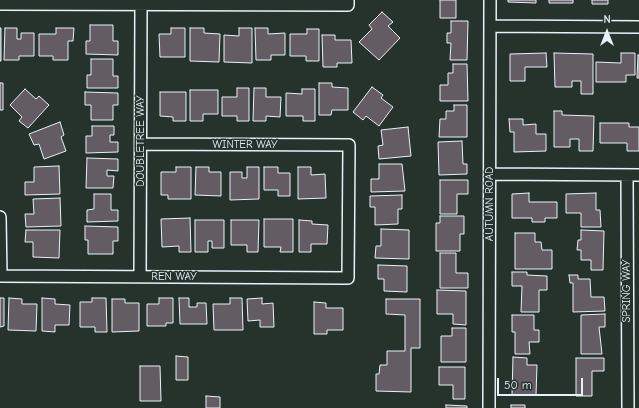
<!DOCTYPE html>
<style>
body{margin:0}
#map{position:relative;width:639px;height:408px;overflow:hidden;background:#26332d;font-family:"Comic Neue",sans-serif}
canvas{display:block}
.north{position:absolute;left:587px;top:12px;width:40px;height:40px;-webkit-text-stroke:3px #26332d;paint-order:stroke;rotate:0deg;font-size:11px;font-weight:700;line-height:16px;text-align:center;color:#e8f1f8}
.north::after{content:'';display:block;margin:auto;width:14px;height:18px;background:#e8f1f8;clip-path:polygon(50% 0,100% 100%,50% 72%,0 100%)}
.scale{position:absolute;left:497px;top:378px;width:86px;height:18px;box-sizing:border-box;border:2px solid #e8f1f8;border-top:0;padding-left:5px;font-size:12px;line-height:14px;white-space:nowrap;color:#e8f1f8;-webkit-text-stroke:3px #26332d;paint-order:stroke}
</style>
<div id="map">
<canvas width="639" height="408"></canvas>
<div class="north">N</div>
<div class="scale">50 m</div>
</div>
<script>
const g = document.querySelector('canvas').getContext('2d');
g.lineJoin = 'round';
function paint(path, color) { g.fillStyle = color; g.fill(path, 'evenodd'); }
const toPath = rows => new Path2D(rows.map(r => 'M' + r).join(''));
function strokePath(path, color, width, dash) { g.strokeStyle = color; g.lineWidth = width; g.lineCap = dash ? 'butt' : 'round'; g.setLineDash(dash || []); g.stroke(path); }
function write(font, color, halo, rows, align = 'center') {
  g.font = font + ' "Comic Neue",sans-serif'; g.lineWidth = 3; g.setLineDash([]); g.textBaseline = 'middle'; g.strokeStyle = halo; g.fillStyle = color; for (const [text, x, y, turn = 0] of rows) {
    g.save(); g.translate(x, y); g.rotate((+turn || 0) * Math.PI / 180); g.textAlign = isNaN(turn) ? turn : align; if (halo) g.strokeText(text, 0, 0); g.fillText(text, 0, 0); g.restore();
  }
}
const building = toPath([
 [440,0,456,0,456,18,440,18,440,0],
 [508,0,536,0,536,3,508,2,508,0],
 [549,0,573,0,573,3,549,3,549,0],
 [592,0,608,0,608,4,592,4,592,0],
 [382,12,393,22,388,26,400,38,379,60,359,42,372,29,369,25,382,12],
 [451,21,468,21,467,60,450,60,451,43,447,43,447,33,451,33,451,21],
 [90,25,113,25,113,41,118,41,118,55,86,54,86,41,90,41,90,25],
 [0,28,1,28,1,61,0,61,0,28],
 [5,28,17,28,17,39,21,39,21,33,34,33,34,56,19,56,19,60,4,60,5,28],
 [56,28,74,28,73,41,68,41,68,60,53,60,53,56,39,56,39,34,56,34,56,28],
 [171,28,185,28,185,57,160,57,159,34,171,34,171,28],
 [190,28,204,28,204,33,220,34,219,62,190,61,190,28],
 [239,28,252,28,252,63,224,62,224,35,239,36,239,28],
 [255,28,268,28,268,34,285,33,285,55,271,55,271,60,256,60,255,28],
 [307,29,319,29,319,61,306,61,306,56,290,56,290,34,307,34,307,29],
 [322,35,335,35,335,40,351,40,352,63,337,63,337,67,323,67,322,35],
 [546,53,547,67,525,67,525,81,510,81,510,54,546,53],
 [554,53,593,54,593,94,581,94,581,81,572,81,572,87,555,87,554,53],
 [621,53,635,53,635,75,626,75,626,82,596,82,596,62,621,63,621,53],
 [638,55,639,55,639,78,637,78,638,55],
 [91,59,113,59,113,76,118,76,118,88,87,88,87,75,91,75,91,59],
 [453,64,467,64,468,101,440,101,440,85,448,85,448,73,453,73,453,64],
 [0,83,3,83,3,110,0,110,0,83],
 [319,83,332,83,332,87,348,88,348,110,332,110,331,115,319,115,319,83],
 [372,87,383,95,381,98,393,107,379,126,366,116,363,120,353,112,372,87],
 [237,88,249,88,249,121,237,121,237,116,222,116,222,97,237,97,237,88],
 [254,88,266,88,266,97,281,97,280,117,266,116,266,121,253,121,254,88],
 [25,89,36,99,39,96,49,105,28,128,19,121,22,117,10,105,25,89],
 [302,89,315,89,315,121,303,121,303,116,286,116,286,93,302,94,302,89],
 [190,90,218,90,218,114,203,114,203,121,190,121,190,90],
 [85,92,118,93,118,105,113,105,113,120,91,120,91,105,85,105,85,92],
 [160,92,186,92,186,121,173,121,173,117,160,116,160,92],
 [454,105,467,105,467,137,439,137,440,119,446,119,446,111,454,111,454,105],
 [554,111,562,111,562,115,594,116,593,151,579,151,579,139,570,139,570,147,554,147,554,111],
 [509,119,523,119,523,125,536,124,536,134,546,134,546,151,514,152,514,132,510,132,509,119],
 [60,122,64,135,61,137,66,151,44,159,39,144,34,145,29,134,60,122],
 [600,123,629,123,629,127,639,127,639,151,627,151,627,143,600,143,600,123],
 [92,126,114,126,114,135,110,135,110,142,118,142,118,152,86,153,86,136,92,136,92,126],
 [408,127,411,156,379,159,378,146,383,145,381,130,408,127],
 [462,141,463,164,467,164,467,174,439,175,438,142,462,141],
 [87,158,118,159,118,171,107,170,107,176,114,176,113,188,86,188,87,158],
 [379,164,402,164,405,191,371,192,371,179,379,179,379,164],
 [59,166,60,194,25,195,25,182,34,182,34,167,59,166],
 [176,167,191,167,191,199,168,199,168,195,161,195,161,172,176,172,176,167],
 [196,167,209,167,209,172,221,172,221,196,195,195,196,167],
 [247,167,259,167,259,199,230,200,230,172,242,172,242,178,247,178,247,167],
 [264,167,278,167,278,173,290,173,290,196,278,196,278,190,264,190,264,167],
 [298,167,311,167,311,175,325,174,326,198,298,199,298,167],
 [440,180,468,180,468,194,457,194,457,214,440,214,440,180],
 [529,193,529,202,557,202,557,218,545,218,545,222,532,222,532,218,512,218,512,194,529,193],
 [596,193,596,210,600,210,601,227,581,227,581,213,566,213,566,194,596,193],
 [94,194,111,194,111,210,118,210,118,221,87,222,87,210,94,209,94,194],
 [402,195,402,209,398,209,398,224,375,225,375,207,370,207,370,196,402,195],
 [60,198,61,226,26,227,25,214,34,214,33,199,60,198],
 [440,216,464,216,464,234,460,234,460,251,436,251,436,223,440,223,440,216],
 [190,218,191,252,179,252,179,246,162,247,161,219,190,218],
 [264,219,293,219,293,252,280,252,281,247,264,247,264,219],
 [195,220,224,220,224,248,212,248,212,241,208,241,208,252,195,252,195,220],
 [231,220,259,220,258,252,247,252,247,245,231,245,231,220],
 [299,220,312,221,312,224,328,225,327,244,311,244,311,252,299,252,299,220],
 [85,226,118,227,118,241,113,241,113,254,88,254,88,240,85,240,85,226],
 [381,229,409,230,409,259,375,258,376,246,381,246,381,229],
 [26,230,60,230,59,258,33,257,33,242,25,242,26,230],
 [581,230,604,231,603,270,591,270,591,260,581,260,581,250,577,250,578,240,581,240,581,230],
 [515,233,535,233,535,242,541,242,542,250,552,250,552,269,515,269,515,233],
 [440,253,456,253,456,273,468,273,468,288,440,288,440,253],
 [378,265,407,266,407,292,384,291,384,279,378,279,378,265],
 [512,272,527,272,527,275,547,276,547,290,539,290,539,312,521,312,522,286,512,286,512,272],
 [569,275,578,275,578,279,590,279,591,297,604,297,605,311,573,312,573,283,570,283,569,275],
 [437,290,466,291,466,325,453,324,453,314,437,314,437,290],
 [0,298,4,298,4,326,0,327,0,298],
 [9,298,22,299,22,304,37,304,36,331,8,330,9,298],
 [42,298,55,299,55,304,70,305,69,325,55,325,55,332,42,331,42,298],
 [92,298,106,298,107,332,95,332,95,327,80,327,80,302,92,302,92,298],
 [159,298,173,298,173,323,166,323,166,326,147,326,147,304,159,304,159,298],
 [179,298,189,298,189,307,197,307,197,303,206,303,207,324,180,324,179,298],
 [230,298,242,298,243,330,214,330,213,304,230,304,230,298],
 [262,298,262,304,273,303,274,327,260,327,260,320,248,321,247,299,262,298],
 [112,299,125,299,125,303,139,303,139,331,112,332,112,299],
 [386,299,420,299,420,348,411,348,411,392,376,391,376,374,379,374,380,365,387,365,387,351,405,351,405,315,386,314,386,299],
 [314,302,326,303,326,308,343,308,343,330,327,330,327,334,314,334,314,302],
 [605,314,605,327,599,327,602,354,581,354,581,315,605,314],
 [512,315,534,315,534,330,539,330,539,342,529,342,530,354,515,354,515,332,512,332,512,315],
 [452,328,466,328,466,362,441,362,441,336,452,336,452,328],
 [176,356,188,357,188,380,176,380,176,356],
 [513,357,527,358,527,365,537,365,536,395,512,395,513,357],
 [576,358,604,358,604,371,592,371,592,396,576,396,576,358],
 [140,366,160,366,161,401,140,401,140,366],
 [439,367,465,367,465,399,453,399,453,385,439,385,439,367],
 [206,396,220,397,220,408,206,408,206,396],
 [446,405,467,406,467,408,446,408,446,405],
 [511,405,525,405,525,408,511,408,511,405]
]);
const minor = toPath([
 [0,4,348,5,348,0],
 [490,26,639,27],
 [490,174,639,175],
 [627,175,628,408],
 [0,217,1,276],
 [0,276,348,278,349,145,141,144],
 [140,277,141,5],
 [489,408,490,0]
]);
const streetNames = [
 ["DOUBLETREE WAY",141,141,-90],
 ["WINTER WAY",245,145],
 ["AUTUMN ROAD",490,204,-90],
 ["REN WAY",174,277],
 ["SPRING WAY",627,291,-90]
];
paint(building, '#645c63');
strokePath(building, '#e8f1f8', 1);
strokePath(minor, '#e8f1f8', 14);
strokePath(minor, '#26332d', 11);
write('11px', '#e8f1f8', '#26332d', streetNames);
</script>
